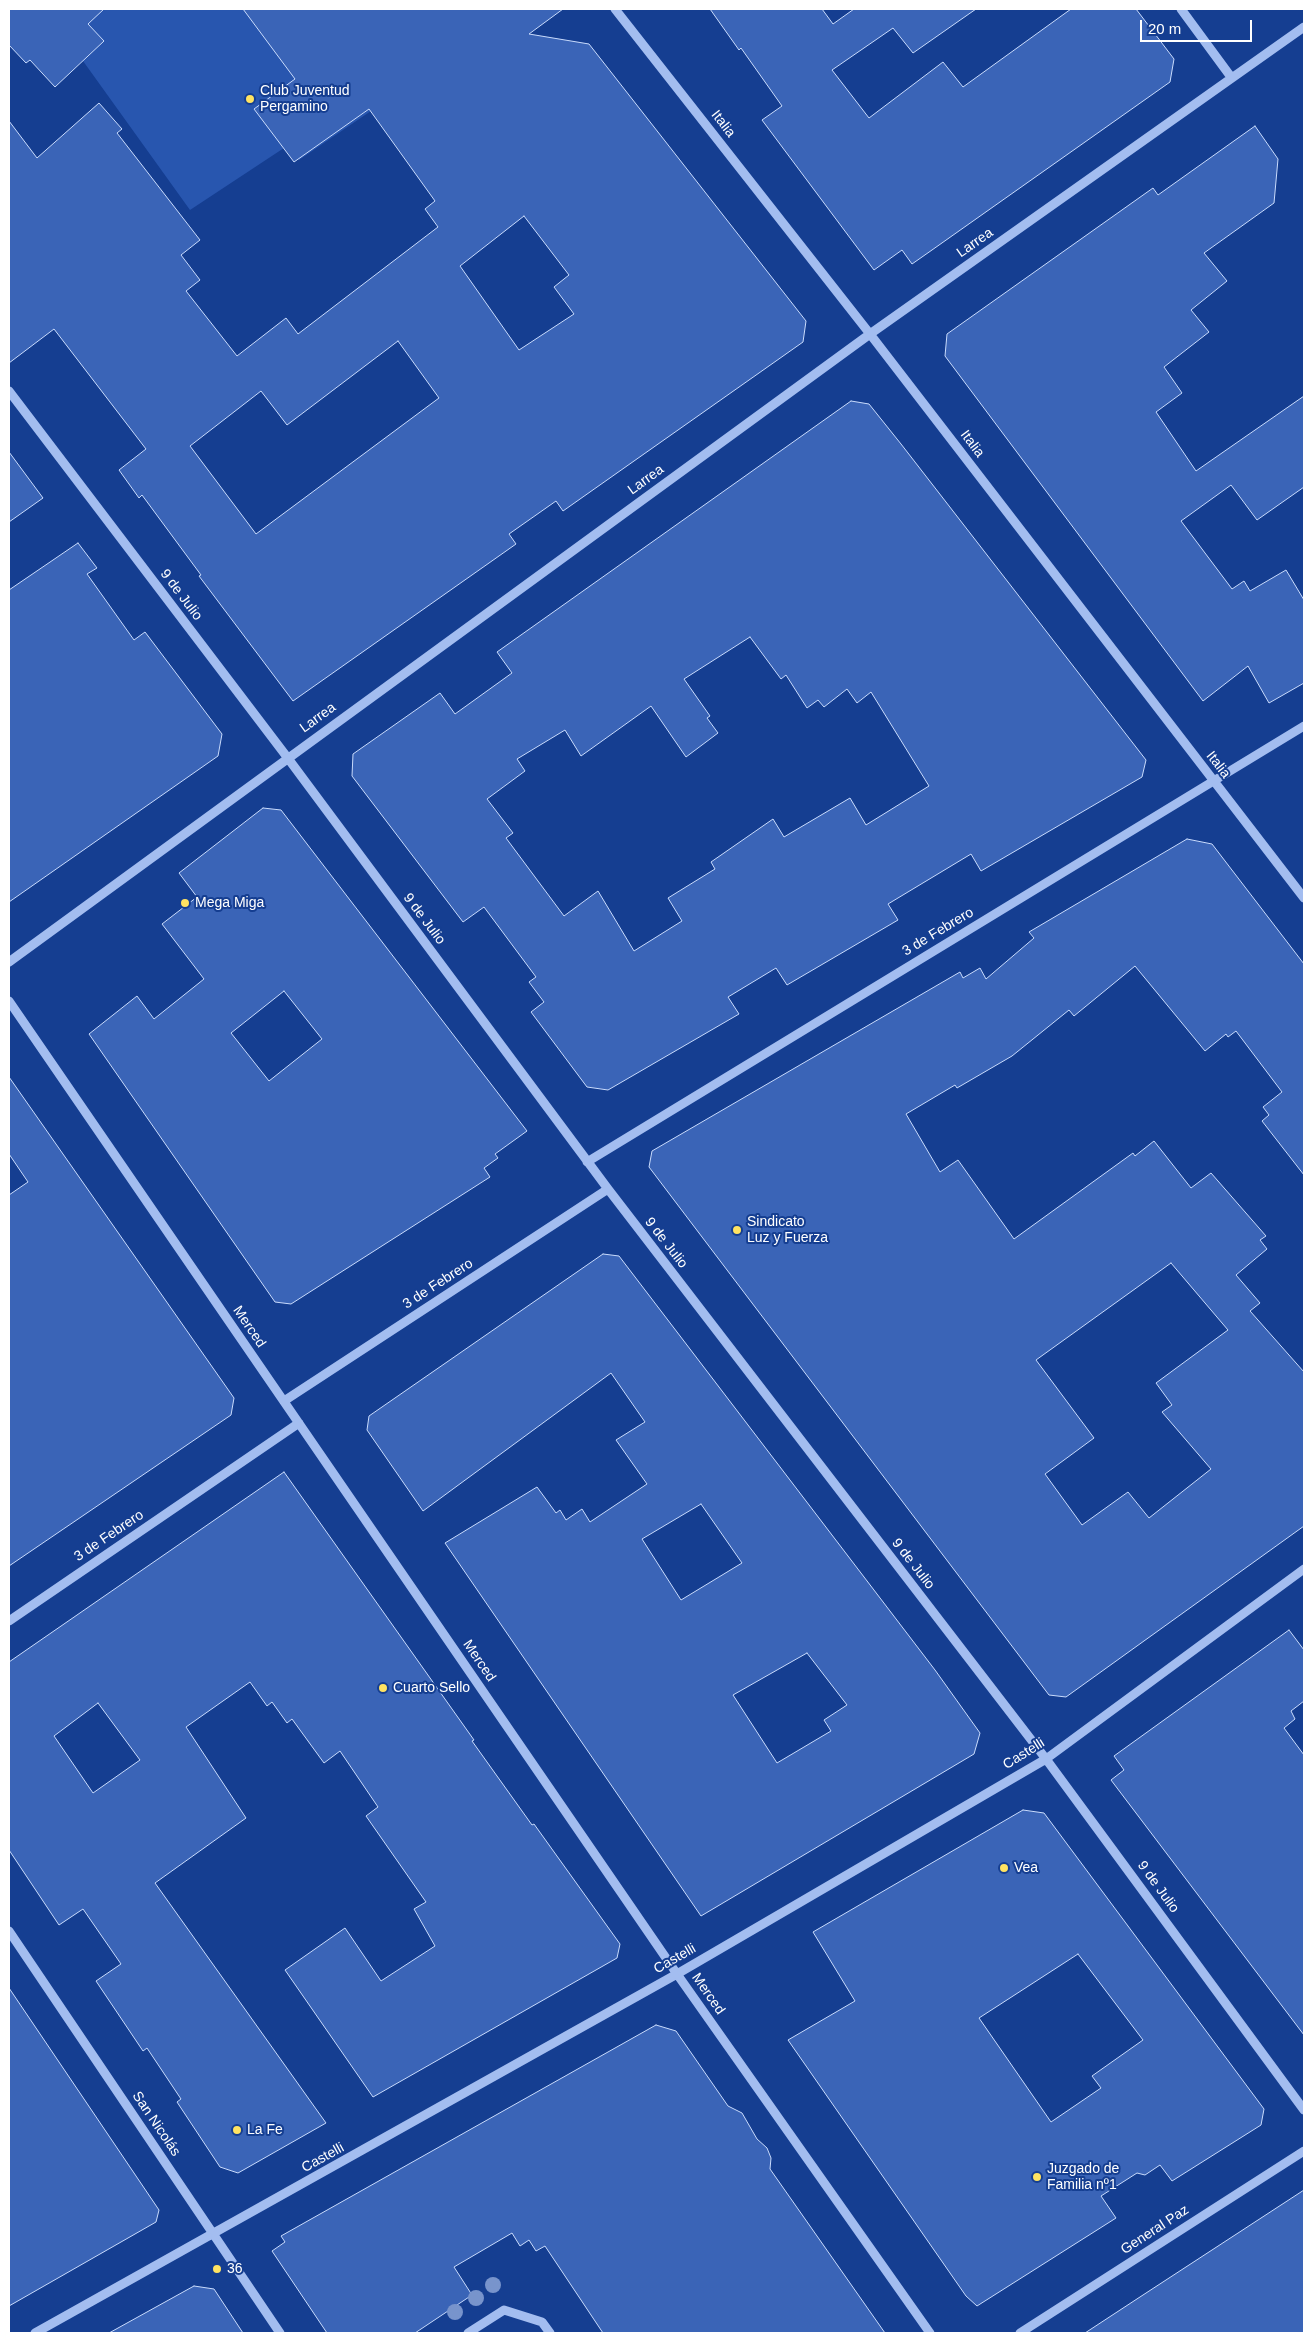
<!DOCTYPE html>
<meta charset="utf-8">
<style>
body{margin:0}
#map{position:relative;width:1313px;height:2342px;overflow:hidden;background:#153e91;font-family:Helvetica,sans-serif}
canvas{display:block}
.frame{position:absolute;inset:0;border:10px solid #fff;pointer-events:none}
.scale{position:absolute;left:1140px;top:20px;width:112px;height:22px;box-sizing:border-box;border:2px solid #fff;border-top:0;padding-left:6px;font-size:15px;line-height:18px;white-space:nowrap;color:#fff;-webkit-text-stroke:4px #153e91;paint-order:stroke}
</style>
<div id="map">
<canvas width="1313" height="2342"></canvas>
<div class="frame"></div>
<div class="scale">20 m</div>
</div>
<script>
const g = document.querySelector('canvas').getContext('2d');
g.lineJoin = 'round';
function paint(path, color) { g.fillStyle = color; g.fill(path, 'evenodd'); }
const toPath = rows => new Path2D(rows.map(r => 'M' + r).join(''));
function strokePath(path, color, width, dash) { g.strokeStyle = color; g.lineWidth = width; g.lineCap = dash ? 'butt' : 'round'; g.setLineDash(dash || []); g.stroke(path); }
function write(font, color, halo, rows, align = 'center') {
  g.font = font + ' Helvetica,sans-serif'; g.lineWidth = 4; g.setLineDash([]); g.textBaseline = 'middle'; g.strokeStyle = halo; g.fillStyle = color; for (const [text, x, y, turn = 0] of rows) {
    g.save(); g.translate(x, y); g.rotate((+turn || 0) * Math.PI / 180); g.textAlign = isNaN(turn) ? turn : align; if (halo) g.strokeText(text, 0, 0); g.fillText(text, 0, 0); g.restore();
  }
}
const green = toPath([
 [41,9,381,9,368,19,412,83,299,160,287,146,190,210,78,54]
]);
const building = toPath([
 [9,9,104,9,88,24,104,41,55,87,30,60,26,63,9,45,9,9],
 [243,9,563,9,529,34,589,44,806,321,803,342,563,511,556,501,509,534,516,544,293,701,199,576,201,575,142,495,139,498,119,470,146,449,54,329,9,363,9,121,37,158,99,103,122,129,117,133,200,240,181,255,200,280,186,291,237,356,286,318,298,334,438,227,425,209,435,201,369,109,294,162,254,109,295,79,243,9],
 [524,216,569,275,554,287,574,314,519,350,460,266,524,216],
 [398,341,439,398,256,534,190,446,261,391,287,425,398,341],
 [710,9,822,9,833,24,854,9,976,9,913,53,893,28,832,70,869,118,943,62,963,87,1071,9,1136,9,1174,59,1170,82,932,250,912,264,902,250,874,270,762,120,782,106,741,48,739,50,710,9],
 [1255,126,1278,159,1274,203,1204,253,1227,281,1191,310,1209,332,1164,367,1182,393,1156,412,1196,471,1304,396,1304,487,1257,520,1231,485,1181,521,1232,589,1244,581,1250,591,1286,570,1304,600,1304,683,1269,703,1248,666,1203,701,945,356,947,334,1153,188,1158,195,1255,126],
 [851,401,869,404,901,444,1146,760,1142,777,981,871,971,854,888,904,898,920,787,985,776,968,728,997,739,1014,608,1090,587,1087,531,1012,544,1002,529,982,536,977,484,907,463,922,352,776,353,754,440,693,455,714,512,673,497,652,851,401],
 [750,637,781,679,786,675,807,708,818,700,824,707,847,689,857,703,871,692,929,786,866,825,850,798,784,837,773,819,711,862,715,869,668,898,682,921,634,951,598,891,564,916,506,838,513,833,487,799,525,771,517,759,565,730,581,756,651,706,686,757,718,733,707,718,710,716,684,679,750,637],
 [9,452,43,498,9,522,9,452],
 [78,543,97,568,87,574,134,640,145,632,222,734,218,756,9,902,9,590,78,543],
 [263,808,281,810,527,1131,495,1154,498,1158,484,1168,490,1177,291,1304,275,1302,89,1034,137,996,154,1019,204,979,162,924,197,897,179,873,263,808],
 [284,991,322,1039,269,1081,231,1033,284,991],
 [1187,839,1212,844,1304,964,1304,1175,1262,1121,1269,1115,1263,1107,1282,1092,1236,1031,1228,1037,1226,1034,1205,1051,1135,966,1074,1016,1069,1010,1012,1056,957,1088,955,1085,906,1114,940,1172,958,1160,1014,1239,1133,1153,1135,1156,1154,1141,1191,1188,1211,1173,1266,1236,1260,1240,1267,1249,1236,1275,1260,1303,1250,1311,1304,1372,1304,1526,1066,1697,1049,1695,649,1167,652,1151,960,972,963,978,980,968,986,979,1034,938,1029,932,1187,839],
 [1171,1263,1228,1330,1156,1383,1172,1405,1162,1412,1211,1469,1149,1518,1128,1492,1082,1525,1045,1474,1094,1438,1036,1360,1171,1263],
 [9,1077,234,1398,231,1415,9,1566,9,1195,28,1182,9,1154,9,1077],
 [603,1254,619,1256,935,1670,980,1733,974,1754,701,1916,445,1543,537,1487,556,1513,560,1510,566,1520,582,1509,590,1522,647,1484,616,1440,645,1422,611,1373,423,1511,367,1430,369,1416,603,1254],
 [701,1504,742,1563,681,1600,642,1539,701,1504],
 [807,1653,847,1705,824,1720,831,1731,777,1763,733,1695,807,1653],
 [284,1472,474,1740,472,1741,532,1825,534,1824,620,1944,617,1958,373,2097,285,1970,345,1928,381,1981,435,1946,414,1909,426,1902,366,1816,378,1807,340,1751,324,1763,292,1719,287,1723,272,1702,267,1706,250,1682,186,1727,246,1818,155,1883,326,2123,238,2173,220,2167,177,2102,181,2099,147,2048,143,2051,96,1981,121,1964,83,1909,59,1925,9,1850,9,1662,284,1472],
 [98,1703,140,1760,93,1793,54,1736,98,1703],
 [1289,1630,1304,1650,1304,1701,1291,1711,1295,1719,1284,1728,1304,1755,1304,2035,1111,1780,1124,1770,1114,1756,1289,1630],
 [1023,1810,1044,1813,1264,2109,1261,2125,1172,2181,1160,2165,1145,2175,1137,2173,1101,2196,1116,2218,977,2306,966,2296,788,2040,855,2001,813,1932,1023,1810],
 [1078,1954,1143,2040,1092,2076,1101,2088,1051,2122,979,2018,1078,1954],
 [9,1988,159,2210,156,2222,9,2306,9,1988],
 [656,2025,676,2031,728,2106,742,2113,757,2139,767,2148,771,2158,770,2169,885,2333,603,2333,545,2246,536,2251,529,2240,520,2246,512,2233,454,2267,472,2295,415,2333,327,2333,272,2251,285,2242,281,2236,656,2025],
 [1304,2190,1304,2333,1085,2333,1143,2295,1304,2190],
 [194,2286,214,2289,243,2333,109,2333,194,2286]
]);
const minor = toPath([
 [615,9,870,334,1304,898],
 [1181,9,1231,77],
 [9,391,287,757,608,1189,1046,1759,1304,2110],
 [9,962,870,334,1304,27],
 [9,1001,677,1974,930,2333],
 [587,1162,1304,726],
 [284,1401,608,1189],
 [9,1621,299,1423],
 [9,1931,280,2333],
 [35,2333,677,1974,1046,1759,1304,1569],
 [468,2333,504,2310,542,2322,550,2333],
 [1020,2333,1304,2151]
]);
const trees = [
 [493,2285],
 [476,2298],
 [455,2312]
];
const markers = [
 [250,99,5,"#ffe362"],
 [185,903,5,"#ffe362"],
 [737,1230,5,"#ffe362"],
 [383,1688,5,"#ffe362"],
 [1004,1868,5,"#ffe362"],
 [237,2130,5,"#ffe362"],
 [1037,2177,5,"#ffe362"],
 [217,2269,5,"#ffe362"]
];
const poiNames = [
 ["Club Juventud",260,91],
 ["Pergamino",260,107],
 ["Mega Miga",195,903],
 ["Sindicato",747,1222],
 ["Luz y Fuerza",747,1238],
 ["Cuarto Sello",393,1688],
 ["Vea",1014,1868],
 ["La Fe",247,2130],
 ["Juzgado de",1047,2169],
 ["Familia nº1",1047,2185],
 ["36",227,2269]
];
const streetNames = [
 ["Italia",723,124,52],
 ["Larrea",975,243,-35],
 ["Italia",972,444,53],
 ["Larrea",646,480,-36],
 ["9 de Julio",181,595,53],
 ["Larrea",318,718,-36],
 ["Italia",1218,765,52],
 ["9 de Julio",424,919,53],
 ["3 de Febrero",938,932,-31],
 ["9 de Julio",666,1243,52],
 ["3 de Febrero",438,1284,-33],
 ["Merced",249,1327,56],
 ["3 de Febrero",109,1536,-34],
 ["9 de Julio",913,1564,52],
 ["Merced",479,1661,56],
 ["Castelli",1024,1754,-32],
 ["9 de Julio",1158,1887,54],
 ["Castelli",675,1959,-30],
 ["Merced",708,1994,55],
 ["San Nicolás",156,2124,56],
 ["Castelli",323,2158,-29],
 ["General Paz",1155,2230,-33]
];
paint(green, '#2856af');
paint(building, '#3a64b7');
strokePath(building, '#c9dbfc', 1);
strokePath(minor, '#a3bdf0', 9);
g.fillStyle = '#7894cc';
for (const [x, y] of trees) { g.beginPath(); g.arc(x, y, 8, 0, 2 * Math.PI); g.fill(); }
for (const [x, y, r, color] of markers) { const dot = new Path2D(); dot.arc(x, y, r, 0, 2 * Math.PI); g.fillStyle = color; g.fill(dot); strokePath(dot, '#153e91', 2); }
write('14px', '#fff', '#153e91', poiNames, 'left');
write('14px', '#fff', '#153e91', streetNames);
</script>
